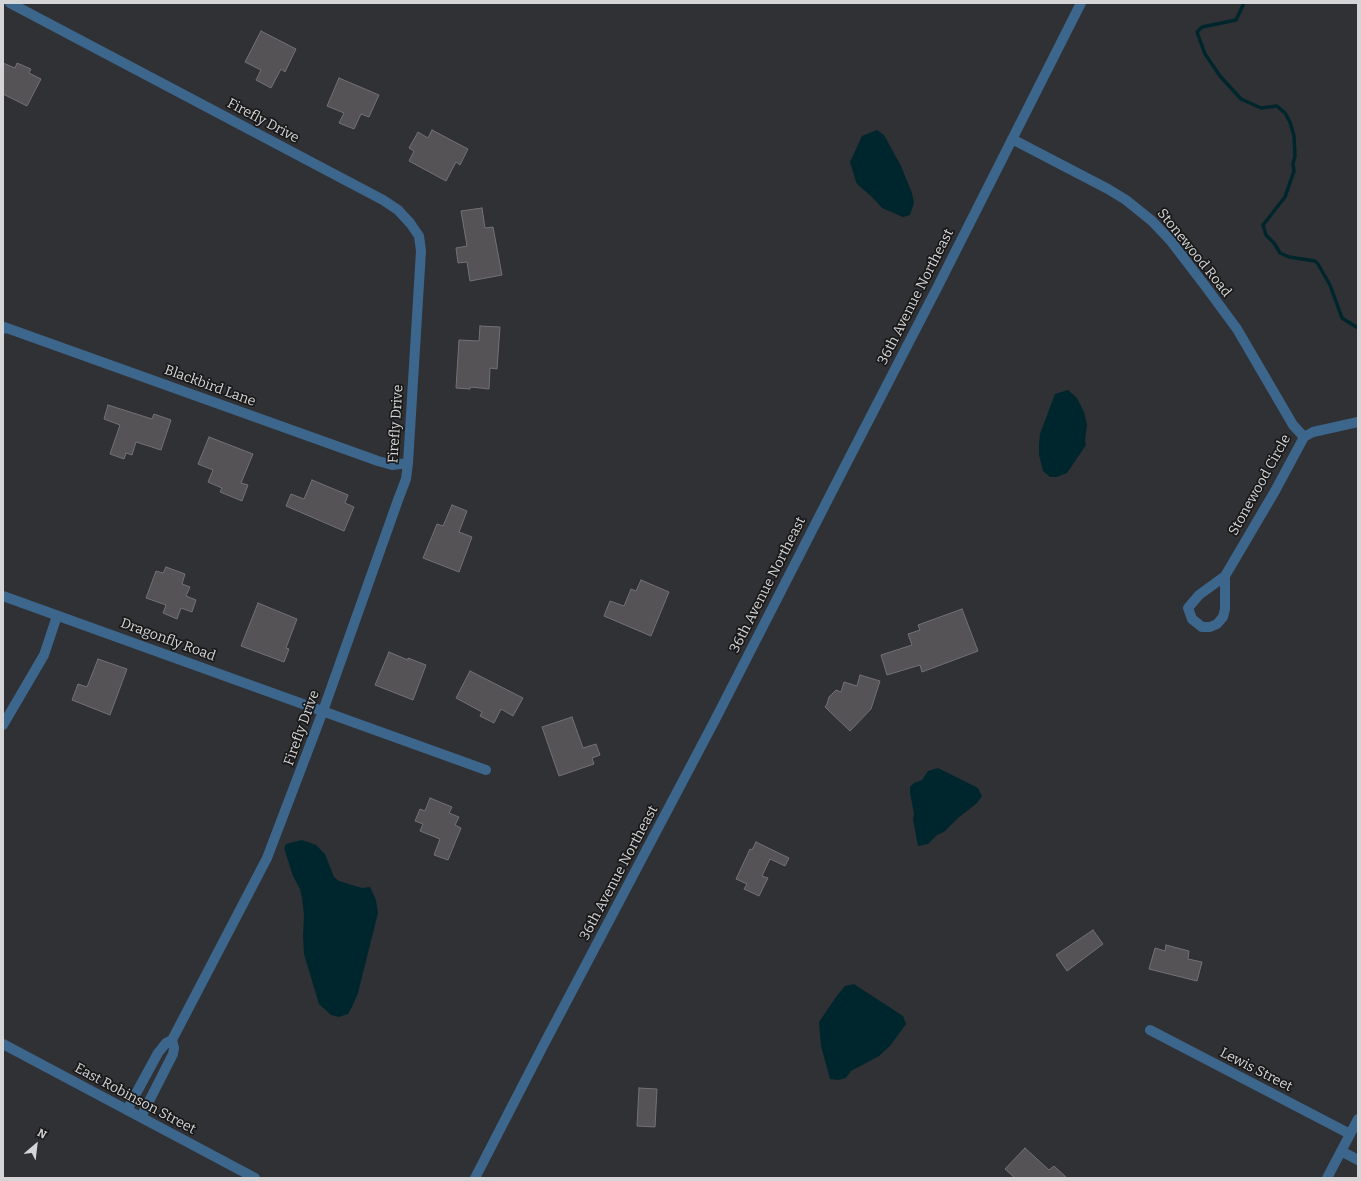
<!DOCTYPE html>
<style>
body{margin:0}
#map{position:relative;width:1361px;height:1181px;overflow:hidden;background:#303134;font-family:Bitter,serif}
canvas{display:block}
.frame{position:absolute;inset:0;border:4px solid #d5d5d7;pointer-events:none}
.north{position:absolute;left:16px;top:1125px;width:40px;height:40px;-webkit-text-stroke:3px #19191a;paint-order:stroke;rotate:28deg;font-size:11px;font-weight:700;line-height:16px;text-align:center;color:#d5d5d7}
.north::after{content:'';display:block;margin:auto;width:14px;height:18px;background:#d5d5d7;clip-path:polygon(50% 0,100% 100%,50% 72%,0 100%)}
</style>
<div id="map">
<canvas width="1361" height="1181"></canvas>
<div class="frame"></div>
<div class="north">N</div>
</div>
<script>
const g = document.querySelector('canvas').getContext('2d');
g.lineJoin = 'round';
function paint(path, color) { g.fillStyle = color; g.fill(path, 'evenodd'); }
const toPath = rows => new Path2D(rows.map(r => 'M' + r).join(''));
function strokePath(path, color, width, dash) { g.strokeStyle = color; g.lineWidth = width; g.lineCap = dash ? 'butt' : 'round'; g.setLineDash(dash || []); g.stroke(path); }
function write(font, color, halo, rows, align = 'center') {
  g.font = font + ' Bitter,serif'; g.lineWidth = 3.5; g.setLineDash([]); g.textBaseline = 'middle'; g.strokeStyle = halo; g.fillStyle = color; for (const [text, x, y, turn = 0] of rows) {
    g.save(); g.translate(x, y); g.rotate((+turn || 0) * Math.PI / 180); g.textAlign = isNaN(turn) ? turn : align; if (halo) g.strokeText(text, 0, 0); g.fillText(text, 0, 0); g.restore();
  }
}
const water = toPath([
 [877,130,884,135,901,166,912,193,914,203,910,215,903,217,882,208,872,197,858,185,856,182,850,162,862,136],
 [1068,390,1077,398,1084,412,1087,425,1085,440,1086,445,1067,473,1057,477,1050,477,1043,471,1039,455,1039,444,1040,434,1055,394],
 [938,768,978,788,982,796,977,803,958,818,944,832,937,835,928,844,918,846,913,819,914,814,910,793,910,787,914,783,922,780,928,771],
 [302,840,316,845,325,854,334,877,339,881,362,888,370,887,376,900,378,913,358,993,352,1007,348,1014,339,1017,331,1015,319,1004,304,954,303,936,304,915,302,898,300,889,293,876,284,848,286,844],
 [854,984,903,1016,906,1024,890,1046,879,1056,851,1071,846,1078,838,1080,830,1079,821,1046,819,1022,836,997,845,986]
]);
const stream = toPath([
 [1244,3,1236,20,1202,27,1197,32,1205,54,1220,76,1241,99,1261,108,1277,106,1285,113,1290,122,1294,136,1295,156,1293,164,1294,171,1285,197,1263,225,1266,235,1274,243,1280,253,1289,257,1315,261,1318,264,1330,285,1342,318,1358,328]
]);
const building = toPath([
 [261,31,296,49,285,72,281,69,271,88,256,80,261,70,245,62,261,31],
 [3,63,15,68,17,63,31,69,29,73,41,79,27,106,3,94,3,63],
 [339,78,379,95,369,117,361,114,354,129,339,123,344,113,327,106,339,78],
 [432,130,468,149,460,165,456,162,446,181,409,161,414,151,409,148,418,132,428,138,432,130],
 [482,208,485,228,493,227,502,275,470,281,467,262,458,263,456,248,467,246,461,211,482,208],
 [480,326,500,327,497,369,490,368,489,389,471,387,470,389,456,388,459,340,479,341,480,326],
 [108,405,152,419,154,414,171,420,161,450,136,442,132,455,126,453,124,459,110,454,120,425,104,419,108,405],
 [209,437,253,454,241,483,248,485,242,501,220,492,222,488,208,482,213,470,198,464,209,437],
 [312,480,348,495,345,503,354,507,344,531,286,506,291,494,304,499,312,480],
 [452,505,467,511,459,532,472,537,459,572,423,558,437,524,443,526,452,505],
 [166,567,185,574,182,584,190,587,186,596,196,600,192,612,181,608,177,619,163,613,166,605,146,598,156,571,163,573,166,567],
 [641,580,669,592,651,636,604,616,610,601,624,606,631,589,636,591,641,580],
 [258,603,297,619,286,648,289,649,284,662,241,646,258,603],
 [962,609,978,651,922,672,920,665,887,675,881,655,912,645,908,634,920,630,918,625,962,609],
 [389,652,408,660,408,658,426,665,413,700,375,685,389,652],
 [98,659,127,669,110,715,72,700,78,684,87,687,98,659],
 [470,671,523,698,513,716,501,709,494,723,480,716,482,712,456,698,470,671],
 [860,675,880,681,871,709,850,731,825,707,827,704,829,697,836,690,841,692,844,682,857,686,860,675],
 [572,717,583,748,596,744,600,755,592,758,594,764,559,776,542,727,572,717],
 [430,798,452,807,449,813,459,817,455,825,461,828,448,860,434,855,440,839,420,831,423,824,415,821,420,809,425,811,430,798],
 [756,842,789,858,785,866,770,859,762,876,768,878,759,896,744,889,747,884,736,879,750,849,752,850,756,842],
 [1093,930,1103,944,1067,971,1056,955,1093,930],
 [1166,945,1189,951,1188,959,1202,962,1197,981,1149,969,1155,948,1165,951,1166,945],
 [639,1088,657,1089,655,1127,637,1126,639,1088],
 [1025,1148,1049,1170,1054,1166,1067,1178,1015,1178,1005,1169,1025,1148]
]);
const minor = toPath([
 [10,3,383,200,398,210,410,223,419,236,421,251,408,463,406,479,398,500,323,711,267,858,172,1040,166,1043,158,1053,127,1110],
 [1012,139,1108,189,1126,200,1152,221,1170,240,1206,287,1237,329,1293,425,1304,437],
 [3,329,4,327,378,461,392,465,408,463],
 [1225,576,1225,609,1223,617,1217,624,1210,627,1202,627,1192,619,1188,608,1199,595,1225,576,1275,491,1304,437,1313,432,1358,422],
 [3,596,486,770],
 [3,725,44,655,57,616],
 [1150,1030,1350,1134],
 [3,1044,255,1178],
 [141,1117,173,1054,174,1048,172,1040],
 [1341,1151,1358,1160],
 [475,1178,543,1046,715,720,843,470,938,286,1081,3],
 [1327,1178,1358,1119]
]);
const streetNames = [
 ["Firefly Drive",263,121,28],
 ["Stonewood Road",1194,253,51],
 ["36th Avenue Northeast",916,297,-63],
 ["Blackbird Lane",210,386,20],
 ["Firefly Drive",396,424,-86],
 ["Stonewood Circle",1260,485,-61],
 ["36th Avenue Northeast",768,585,-63],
 ["Dragonfly Road",168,640,20],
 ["Firefly Drive",302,728,-70],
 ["36th Avenue Northeast",619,873,-62],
 ["Lewis Street",1256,1070,27],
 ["East Robinson Street",135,1099,28]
];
paint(water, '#00262d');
strokePath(stream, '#00262d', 3.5);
paint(building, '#555356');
strokePath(building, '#737174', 1);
strokePath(minor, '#3c668c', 10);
write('14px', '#d5d5d7', '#19191a', streetNames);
</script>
